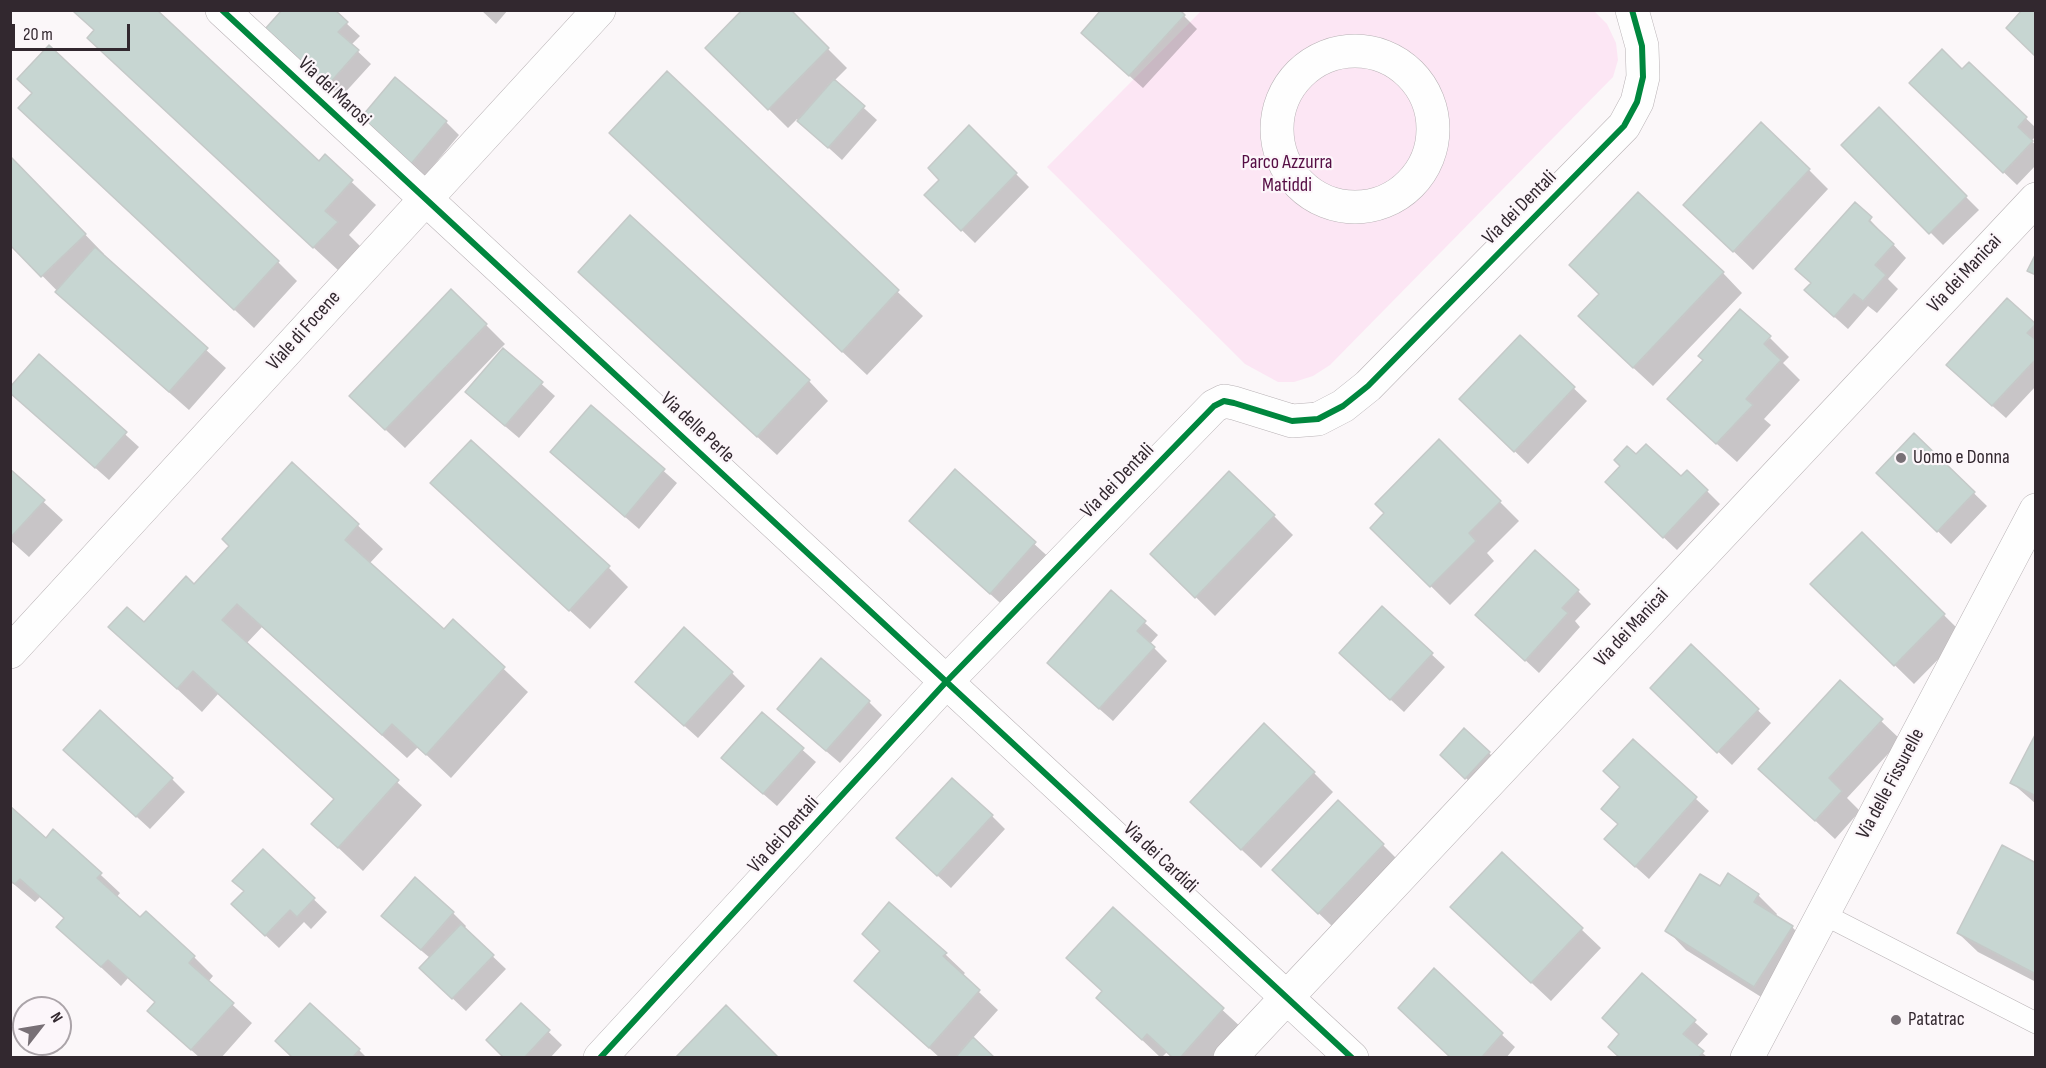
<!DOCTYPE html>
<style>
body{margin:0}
#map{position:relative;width:2046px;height:1068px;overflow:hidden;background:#fbf7f9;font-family:"Sofia Sans Condensed",sans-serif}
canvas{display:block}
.frame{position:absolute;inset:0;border:12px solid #32282f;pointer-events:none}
.north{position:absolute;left:12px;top:996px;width:60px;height:60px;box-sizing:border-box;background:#fcf6fa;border:2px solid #aba4a9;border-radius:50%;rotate:59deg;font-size:16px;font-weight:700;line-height:24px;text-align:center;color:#32282f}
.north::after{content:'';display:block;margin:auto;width:21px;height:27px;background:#787076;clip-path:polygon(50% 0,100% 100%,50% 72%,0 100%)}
.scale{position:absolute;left:12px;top:24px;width:118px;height:27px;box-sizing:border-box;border:3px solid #32282f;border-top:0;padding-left:8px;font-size:18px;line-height:21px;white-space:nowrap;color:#32282f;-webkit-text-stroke:4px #fcf6fa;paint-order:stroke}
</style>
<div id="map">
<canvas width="2046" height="1068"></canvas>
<div class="frame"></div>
<div class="north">N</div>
<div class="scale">20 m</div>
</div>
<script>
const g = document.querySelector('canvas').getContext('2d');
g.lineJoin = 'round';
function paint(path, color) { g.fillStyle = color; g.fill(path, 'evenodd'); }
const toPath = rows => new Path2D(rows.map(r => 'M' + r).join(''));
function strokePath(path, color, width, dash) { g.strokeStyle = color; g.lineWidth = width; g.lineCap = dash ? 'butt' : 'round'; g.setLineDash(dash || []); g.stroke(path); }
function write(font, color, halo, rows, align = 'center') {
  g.font = font + ' "Sofia Sans Condensed",sans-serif'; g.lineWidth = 4.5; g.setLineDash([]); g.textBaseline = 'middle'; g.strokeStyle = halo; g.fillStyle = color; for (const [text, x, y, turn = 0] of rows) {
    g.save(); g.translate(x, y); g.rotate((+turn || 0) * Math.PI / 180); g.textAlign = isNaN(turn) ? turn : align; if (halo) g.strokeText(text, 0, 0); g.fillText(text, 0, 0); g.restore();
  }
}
const green = toPath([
 [1201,11,1594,11,1607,24,1616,43,1618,60,1613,77,1330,365,1313,376,1294,382,1278,382,1245,364,1047,167]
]);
const shadow = toPath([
 [481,10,508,10,496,24],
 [789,10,847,68,834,81,877,120,842,160,797,119,788,128,707,48],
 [1178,10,1197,29,1143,88,1096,46],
 [346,23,360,36,351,45,371,64,341,97,280,42],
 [113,62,319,163,325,157,376,205,349,235,361,247,339,271],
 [1969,64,2036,128,2036,136,2031,141,2036,145,2036,165,2017,185,1924,96],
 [667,73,923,316,867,375,635,157],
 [1879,110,1979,210,1943,245,1843,145],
 [446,122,459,135,424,177,373,134],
 [40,127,278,262,297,281,254,328],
 [969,127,1029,187,975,243,926,195,942,180],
 [10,157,104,254,102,256,226,368,189,410,77,311,10,243],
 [1809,170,1828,189,1753,270,1705,224],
 [1855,204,1906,258,1888,279,1898,289,1877,313,1868,306,1848,329,1819,303,1812,284],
 [1723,273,1742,293,1653,386,1599,336],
 [599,291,809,381,828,401,777,455],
 [2007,300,2036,326,2036,386,2006,418,1961,378],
 [486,325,505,344,501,348,555,396,519,438,480,405,467,392,503,350,501,348,405,448,370,415],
 [1520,337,1587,401,1528,464,1474,412],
 [1770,338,1789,357,1783,363,1800,380,1764,419,1771,425,1737,462,1688,418],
 [39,356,139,447,109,480,22,403],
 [592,407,677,483,639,529,565,465],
 [1914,435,1987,506,1951,544,1891,486],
 [1439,441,1519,521,1487,553,1494,561,1450,605,1372,528,1386,513],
 [1636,456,1707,491,1720,504,1677,550,1620,496],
 [292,464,383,549,369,564,444,632,453,621,528,692,451,778,418,747,407,758,262,627,246,644,422,805,363,871,313,824,335,800,218,694,202,712,110,627,144,624,194,586,230,546],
 [10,471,63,520,29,557,10,540],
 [955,472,1054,562,1010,612,931,540],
 [451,502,609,568,628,587,590,629],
 [1274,516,1293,535,1215,616,1152,554],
 [1862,534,1963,634,1914,684,1812,584],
 [1578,591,1591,604,1575,621,1580,627,1539,673,1491,628],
 [1111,592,1158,635,1150,644,1167,661,1113,721,1062,676],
 [1382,608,1445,667,1404,712,1354,666],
 [1691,646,1771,723,1732,765,1665,701],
 [732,673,745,686,698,738,650,695],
 [1840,682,1901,740,1847,798,1860,811,1835,839,1780,788],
 [869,702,882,715,840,763,792,722],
 [762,714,816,762,777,806,737,771],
 [2036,736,2036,804,2011,782],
 [1633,741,1709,811,1649,879,1619,852,1622,787],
 [1489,753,1495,759,1472,784,1442,755],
 [78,763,172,779,185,792,150,829],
 [1314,773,1333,792,1261,868,1211,821],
 [992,816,1005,829,951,888,911,851],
 [54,831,120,893,116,898,140,919,146,913,194,957,213,976,208,982,252,1023,221,1058,200,1058,169,1030,156,1003,128,978,121,986,58,927,65,919,40,897,35,902,10,881],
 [1383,845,1396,858,1332,926,1287,883],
 [263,851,327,912,311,929,304,922,279,948,246,917,245,892],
 [1502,854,1601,948,1551,1001,1471,926],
 [2036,864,2036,982,1978,952,1958,933],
 [415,879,453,913,466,926,464,929,506,969,466,1011,434,981,430,958,396,929],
 [1720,888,1758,895,1777,914,1775,917,1792,927,1811,946,1774,1005,1686,950,1667,930],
 [1113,909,1243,1029,1216,1058,1173,1058,1167,1052,1161,1058,1098,998,1103,992],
 [945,954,965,973,962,976,998,1010,972,1039,993,1058,940,1058,856,981],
 [1434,971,1515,1047,1506,1058,1453,1058],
 [1642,975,1708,1034,1696,1047,1708,1058,1620,1058,1620,1034],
 [521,1005,562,1045,550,1058,506,1058],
 [359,1050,367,1058,294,1058]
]);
const building = toPath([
 [76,10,157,10,319,161,325,154,353,180,325,211,338,222,313,248,87,38,94,30,74,12,76,10],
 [282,10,335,10,348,22,338,32,359,50,328,85,265,29,282,10],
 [742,10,791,10,829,48,768,110,705,48,742,10],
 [1101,10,1180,10,1185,15,1129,76,1081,33,1101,10],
 [2022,10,2036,10,2036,57,2006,28,2022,10],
 [49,45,279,261,234,310,18,108,32,93,17,79,49,45],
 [1942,49,1962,69,1969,62,2027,117,2018,127,2033,141,2003,173,1909,83,1942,49],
 [667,71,899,290,842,352,609,133,667,71],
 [395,77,447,121,410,165,358,121,395,77],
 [834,79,865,106,828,148,797,121,834,79],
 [1879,107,1967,196,1929,234,1841,145,1879,107],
 [1761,122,1810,169,1733,252,1683,205,1761,122],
 [969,125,1017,173,961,231,924,195,939,180,928,168,969,125],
 [10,156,86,234,41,277,10,245,10,156],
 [1638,192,1724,272,1633,368,1578,316,1599,294,1569,265,1638,192],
 [1855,202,1872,217,1869,221,1894,244,1875,265,1886,275,1863,301,1854,294,1834,317,1804,290,1811,283,1795,269,1855,202],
 [630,215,810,380,757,437,578,272,630,215],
 [95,247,208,348,169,392,55,292,95,247],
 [2036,253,2036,275,2027,271,2036,253],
 [451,289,487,324,385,430,349,396,451,289],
 [2007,298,2036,324,2027,333,2036,340,2036,359,1992,406,1946,365,2007,298],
 [1740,309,1771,336,1764,344,1781,360,1746,399,1753,405,1716,444,1667,399,1703,360,1698,356,1740,309],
 [1520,335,1575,387,1514,452,1459,399,1520,335],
 [503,348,543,382,505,426,465,392,503,348],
 [39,354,127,432,95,468,10,393,10,387,39,354],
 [591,405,665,469,625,517,550,452,591,405],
 [1914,433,1975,492,1937,532,1876,473,1914,433],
 [1439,439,1501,501,1469,533,1476,541,1430,587,1370,528,1384,513,1375,504,1439,439],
 [471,440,610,566,569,611,430,483,471,440],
 [1646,444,1681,476,1687,470,1708,490,1663,538,1605,482,1620,466,1614,460,1627,446,1636,454,1646,444],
 [292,462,359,524,345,540,444,629,453,619,505,667,426,755,392,724,382,735,237,604,222,620,399,780,338,848,311,824,334,799,193,671,177,689,108,627,127,607,144,622,186,576,194,584,229,546,222,539,292,462],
 [10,469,45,500,10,538,10,469],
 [955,469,1036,542,990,594,909,521,955,469],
 [1229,471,1275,515,1195,598,1150,554,1229,471],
 [1862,532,1945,614,1894,666,1810,584,1862,532],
 [1535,550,1579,590,1562,608,1568,613,1525,661,1475,615,1535,550],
 [1111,590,1146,621,1137,631,1155,647,1099,709,1047,663,1111,590],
 [1382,606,1433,653,1390,700,1339,653,1382,606],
 [684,627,733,672,684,726,635,682,684,627],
 [1691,644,1759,709,1717,753,1650,688,1691,644],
 [821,658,870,701,826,751,777,709,821,658],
 [1840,680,1883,719,1829,778,1842,791,1815,821,1758,769,1840,680],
 [100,710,173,778,136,817,63,750,100,710],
 [762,712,804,748,763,794,721,758,762,712],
 [1264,723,1315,772,1241,850,1190,802,1264,723],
 [1464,728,1490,752,1465,779,1440,755,1464,728],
 [2036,733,2036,796,2010,783,2036,733],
 [1633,739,1697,797,1635,867,1604,839,1618,824,1601,809,1620,787,1603,771,1633,739],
 [952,778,993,815,937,876,896,838,952,778],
 [1338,800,1384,844,1318,914,1272,870,1338,800],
 [10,806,46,838,53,829,102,873,97,878,140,917,146,911,195,956,189,963,234,1003,191,1050,147,1011,155,1002,108,960,101,967,56,927,64,918,20,879,15,884,10,881,10,806],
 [2002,845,2036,863,2036,974,1957,933,2002,845],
 [263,849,315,898,297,917,290,910,265,936,231,904,244,891,232,881,263,849],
 [1502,852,1583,928,1531,983,1450,907,1502,852],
 [1728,873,1759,894,1754,902,1793,926,1754,987,1665,931,1700,874,1720,886,1728,873],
 [415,877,454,912,421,950,381,916,415,877],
 [889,902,947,953,943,956,980,990,929,1048,854,981,880,951,862,934,889,902],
 [1113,907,1224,1008,1180,1058,1173,1058,1147,1034,1142,1040,1096,998,1102,991,1066,958,1113,907],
 [461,924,494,955,452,999,419,968,461,924],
 [1434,968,1503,1033,1481,1058,1451,1058,1398,1008,1434,968],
 [1642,973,1696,1020,1683,1034,1704,1051,1698,1058,1620,1058,1608,1047,1619,1034,1602,1018,1642,973],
 [310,1003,360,1049,352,1058,293,1058,275,1041,310,1003],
 [521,1003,550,1030,524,1058,504,1058,486,1040,521,1003],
 [726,1005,779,1058,675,1058,726,1005],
 [973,1037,995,1058,955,1058,973,1037]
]);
const lane = toPath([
 [1823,914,2036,1023]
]);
const street = toPath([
 [222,10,1352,1058],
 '1277 129a78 78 0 1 1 156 0a78 78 0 1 1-156 0Z',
 [10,652,599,10],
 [600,1058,946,682,1214,406,1224,401,1234,403,1292,421,1318,419,1343,406,1368,386,1624,126,1637,102,1643,77,1642,46,1632,10],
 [1230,1058,2036,199],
 [1747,1058,2036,510]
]);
const cycleway = toPath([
 [222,10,1352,1058],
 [600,1058,946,682,1214,406,1224,401,1234,403,1292,421,1318,419,1343,406,1368,386,1624,126,1637,102,1643,77,1642,46,1632,10]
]);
const markers = [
 [1901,458,6,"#787076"],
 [1896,1020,6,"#787076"]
];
const streetNames = [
 ["Via dei Marosi",334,92,43],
 ["Via dei Dentali",1520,208,-45],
 ["Via dei Manicai",1965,274,-47],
 ["Viale di Focene",304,331,-48],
 ["Via delle Perle",697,428,43],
 ["Via dei Dentali",1118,481,-46],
 ["Via dei Manicai",1632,628,-47],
 ["Via delle Fissurelle",1891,784,-62],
 ["Via dei Dentali",784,835,-48],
 ["Via dei Cardidi",1160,858,43]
];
const parkNames = [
 ["Parco Azzurra",1287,163],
 ["Matiddi",1287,186]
];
const poiNames = [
 ["Uomo e Donna",1913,458],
 ["Patatrac",1908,1020]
];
paint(green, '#fce6f4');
paint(shadow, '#0003');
paint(building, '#c7d6d2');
strokePath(building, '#c5c9c8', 1.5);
strokePath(lane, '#b8b2b5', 22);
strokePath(street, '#b8b2b5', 34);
strokePath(lane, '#fefefe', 21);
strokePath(street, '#fefefe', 33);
strokePath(cycleway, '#00873e', 6);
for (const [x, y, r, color] of markers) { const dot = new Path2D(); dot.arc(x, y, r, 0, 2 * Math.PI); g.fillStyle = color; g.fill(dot); strokePath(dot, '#fcf6fa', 2); }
write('20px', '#32282f', '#fcf6fa', streetNames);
write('20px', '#550d44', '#fcf6fa', parkNames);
write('20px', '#32282f', '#fcf6fa', poiNames, 'left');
</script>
